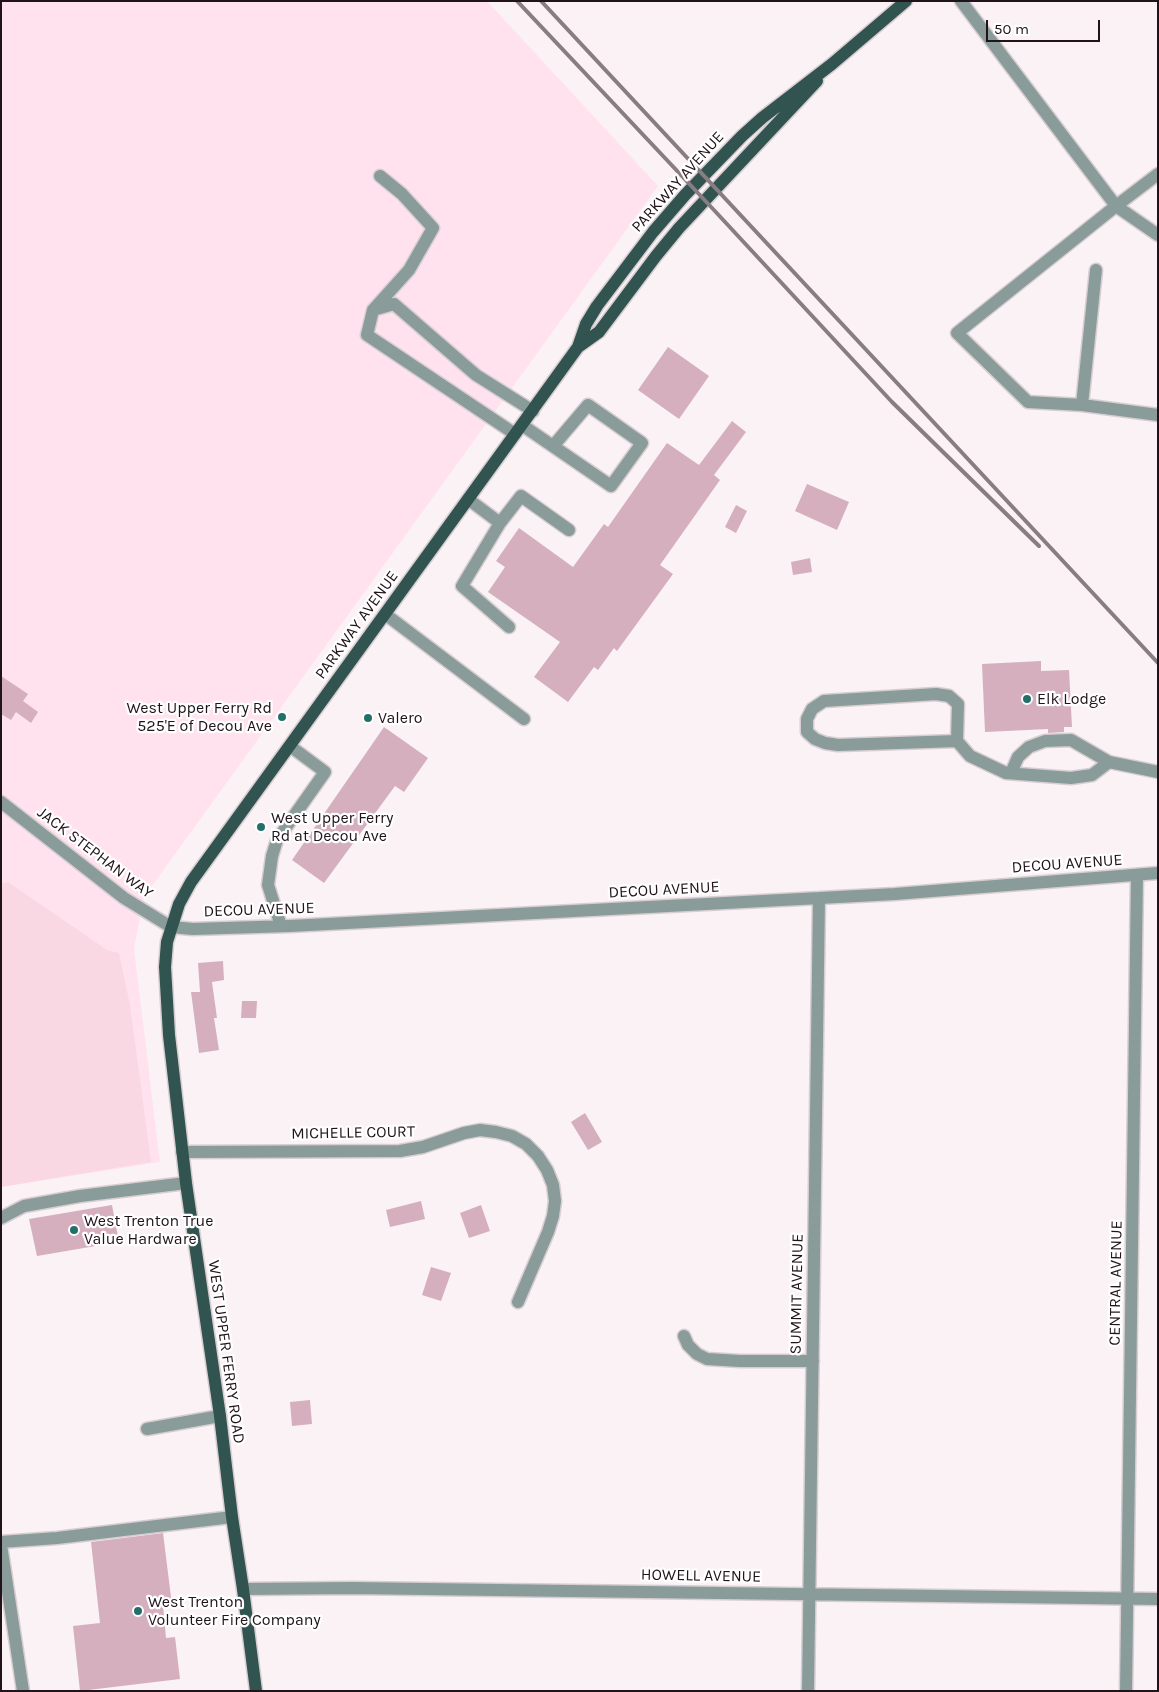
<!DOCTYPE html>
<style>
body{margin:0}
#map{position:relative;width:1159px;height:1692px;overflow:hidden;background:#fbf2f5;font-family:Karla,sans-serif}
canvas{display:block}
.frame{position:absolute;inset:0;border:2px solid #201319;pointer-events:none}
.scale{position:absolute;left:986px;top:20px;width:114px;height:22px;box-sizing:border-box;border:2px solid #201319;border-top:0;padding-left:6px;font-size:15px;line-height:18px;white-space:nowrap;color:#201319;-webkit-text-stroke:4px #fff;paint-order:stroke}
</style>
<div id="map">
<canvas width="1159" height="1692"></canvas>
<div class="frame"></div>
<div class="scale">50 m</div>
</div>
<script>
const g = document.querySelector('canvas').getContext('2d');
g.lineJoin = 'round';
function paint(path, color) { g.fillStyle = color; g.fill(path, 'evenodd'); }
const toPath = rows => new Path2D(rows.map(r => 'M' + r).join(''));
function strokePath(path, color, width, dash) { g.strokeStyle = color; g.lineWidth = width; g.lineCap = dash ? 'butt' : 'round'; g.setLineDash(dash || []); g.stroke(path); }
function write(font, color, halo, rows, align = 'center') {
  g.font = font + ' Karla,sans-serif'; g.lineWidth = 4.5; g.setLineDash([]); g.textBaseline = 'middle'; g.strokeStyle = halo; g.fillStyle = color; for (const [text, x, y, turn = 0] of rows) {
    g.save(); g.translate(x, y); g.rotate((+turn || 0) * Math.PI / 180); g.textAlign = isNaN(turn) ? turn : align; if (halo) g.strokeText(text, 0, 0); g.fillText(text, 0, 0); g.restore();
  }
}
const built = toPath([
 [1,1,487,1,658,186,144,897,134,949,160,1162,1,1187]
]);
const green = toPath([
 [8,882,107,950,119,953,130,1005,151,1162,1,1187,1,884]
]);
const building = toPath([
 [668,347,709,376,679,419,638,390],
 [732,421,746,432,714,475,720,480,660,565,673,574,617,651,614,648,598,670,594,667,568,702,534,677,560,642,488,592,505,567,496,561,519,528,573,567,604,524,608,527,667,443,699,465],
 [807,484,849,502,837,530,795,511],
 [736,505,747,511,736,533,725,527],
 [810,558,812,572,793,575,791,562],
 [1041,661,1041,671,1069,670,1072,727,1064,727,1064,732,1048,733,1048,729,985,732,982,664],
 [1,676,28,694,23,701,38,712,31,723,16,712,11,720,1,714],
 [384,727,428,758,404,792,395,786,324,883,292,860],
 [223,961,224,980,212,982,217,1018,214,1018,219,1050,199,1053,191,992,200,992,198,963],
 [242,1001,257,1001,256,1018,241,1018],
 [585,1113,602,1142,588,1150,571,1122],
 [421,1201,425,1219,390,1227,386,1210],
 [112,1205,119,1242,37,1256,29,1219],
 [481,1205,490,1231,469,1238,460,1213],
 [431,1267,451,1273,441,1301,422,1295],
 [310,1400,312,1424,292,1426,290,1402],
 [163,1533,172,1605,163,1606,166,1638,175,1637,180,1679,80,1691,73,1626,100,1623,91,1542]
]);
const minor = toPath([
 [961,1,1116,206,1158,174],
 [1158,235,1116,206,957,333,1028,402,1082,405,1158,415],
 [373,310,409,270,433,228,402,194,380,176],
 [1082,405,1096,270],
 [522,425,611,486,642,443,588,405,554,445],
 [515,434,367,335,373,310,394,304,476,375,533,411],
 [468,499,500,523,521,496,569,530],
 [500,523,462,586,509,627],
 [385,614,524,719],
 [957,741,838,745,825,743,815,739,807,732,807,719,812,709,824,701,936,694,949,696,958,704,957,741,970,756,1006,773,1071,778,1092,775,1109,762],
 [1011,773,1018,757,1029,747,1045,741,1071,740,1109,762,1158,772],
 [1,802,124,898,171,927,193,929,290,926,895,894,1158,873],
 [281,926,268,885,272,856,277,840,325,772,290,746],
 [182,1152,400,1151,423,1147,464,1133,480,1130,496,1132,512,1136,526,1144,538,1156,547,1170,553,1185,555,1201,553,1216,548,1232,518,1302],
 [1,1218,24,1206,80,1196,186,1183],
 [684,1336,688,1345,697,1354,707,1359,740,1361,813,1361],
 [147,1429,220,1416],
 [1,1542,57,1538,232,1517],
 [1,1545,23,1691],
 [243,1589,352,1588,1158,1599],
 [808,1691,819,898],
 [1126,1691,1137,875]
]);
const major = toPath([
 [578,347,599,332,656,256,679,228,817,81],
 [256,1691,243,1589,232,1517,220,1416,186,1183,169,1035,165,967,167,942,179,904,191,882,578,347,586,324,597,306,653,232,685,195,742,136,762,118,832,64,906,1]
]);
const rail = toPath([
 [517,1,713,209,892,402,1039,546],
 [541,1,1158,663]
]);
const markers = [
 [1027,699,5,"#256f6a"],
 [282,717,5,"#256f6a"],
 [368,718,5,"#256f6a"],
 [261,827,5,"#256f6a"],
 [74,1230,5,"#256f6a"],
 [138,1611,5,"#256f6a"]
];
const streetNames = [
 ["PARKWAY AVENUE",678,182,-48],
 ["PARKWAY AVENUE",357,625,-54],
 ["JACK STEPHAN WAY",95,853,37],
 ["DECOU AVENUE",1067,864,-4],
 ["DECOU AVENUE",664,890,-3],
 ["DECOU AVENUE",259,910,-2],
 ["MICHELLE COURT",353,1133,-1],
 ["CENTRAL AVENUE",1116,1283,-89],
 ["SUMMIT AVENUE",797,1294,-89],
 ["WEST UPPER FERRY ROAD",226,1352,82],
 ["HOWELL AVENUE",701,1576,1]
];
const poiNames = [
 ["Elk Lodge",1037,699],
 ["West Upper Ferry Rd",272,708,"right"],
 ["525'E of Decou Ave",272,726,"right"],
 ["Valero",378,718],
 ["West Upper Ferry",271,818],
 ["Rd at Decou Ave",271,836],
 ["West Trenton True",84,1221],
 ["Value Hardware",84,1239],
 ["West Trenton",148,1602],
 ["Volunteer Fire Company",148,1620]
];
paint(built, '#ffe2ed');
paint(green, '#f9d8e4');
paint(building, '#d5afbe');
strokePath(minor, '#d8ced2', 15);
strokePath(major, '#d8ced2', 15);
strokePath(minor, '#899c9a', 12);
strokePath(major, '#315451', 12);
strokePath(rail, '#887d82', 4);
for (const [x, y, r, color] of markers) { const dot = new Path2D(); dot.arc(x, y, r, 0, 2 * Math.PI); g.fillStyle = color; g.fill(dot); strokePath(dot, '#fff', 2); }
write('16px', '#201319', '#fff', streetNames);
write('16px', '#201319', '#fff', poiNames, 'left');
</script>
